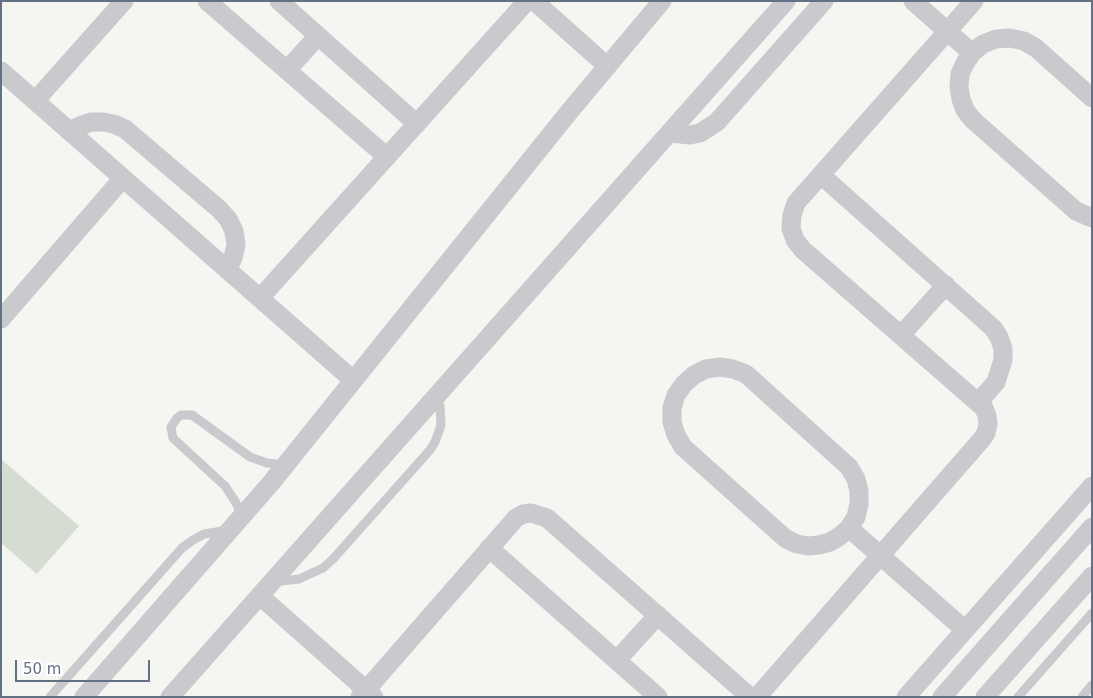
<!DOCTYPE html>
<style>
body{margin:0}
#map{position:relative;width:1093px;height:698px;overflow:hidden;background:#f5f6f2;font-family:"DejaVu Sans",sans-serif}
canvas{display:block}
.frame{position:absolute;inset:0;border:2px solid #637185;pointer-events:none}
.scale{position:absolute;left:15px;top:660px;width:135px;height:22px;box-sizing:border-box;border:2px solid #637185;border-top:0;padding-left:6px;font-size:15px;line-height:18px;white-space:nowrap;color:#637185;-webkit-text-stroke:4px #fff;paint-order:stroke}
</style>
<div id="map">
<canvas width="1093" height="698"></canvas>
<div class="frame"></div>
<div class="scale">50 m</div>
</div>
<script>
const g = document.querySelector('canvas').getContext('2d');
g.lineJoin = 'round';
function paint(path, color) { g.fillStyle = color; g.fill(path, 'evenodd'); }
const toPath = rows => new Path2D(rows.map(r => 'M' + r).join(''));
function strokePath(path, color, width, dash) { g.strokeStyle = color; g.lineWidth = width; g.lineCap = dash ? 'butt' : 'round'; g.setLineDash(dash || []); g.stroke(path); }
const green = toPath([
 [1,459,79,526,37,574,1,543]
]);
const lane = toPath([
 [242,516,235,501,225,486,173,438,171,427,177,418,181,415,192,415,250,457,267,463,285,465],
 [273,582,299,579,323,568,333,559,430,450,435,442,441,425,440,406,436,397],
 [50,697,182,548,193,540,204,534,228,530],
 [1018,697,1092,613],
 [1082,697,1092,685]
]);
const street = toPath([
 [207,1,387,157],
 [279,1,417,124],
 [534,1,607,66],
 [913,1,972,53],
 [287,70,318,36],
 [1,71,353,380],
 [1092,98,1036,48,1024,41,1010,38,996,39,983,44,972,53,965,63,960,74,959,87,961,99,965,110,973,120,1076,211,1092,218],
 [35,101,124,1],
 [69,131,80,126,91,122,103,122,114,124,125,129,219,209,228,219,234,231,236,245,233,258,227,270],
 [670,133,690,135,700,133,717,122,824,1],
 [821,175,993,328,999,337,1003,349,1003,360,996,382,978,403],
 [260,298,527,1],
 [1,319,123,178],
 [901,335,946,285],
 [720,367,733,369,746,374,849,467,856,479,859,491,859,504,856,517,849,528,840,536,830,542,819,545,808,546,797,544,786,539,683,447,676,435,672,422,672,408,676,395,684,384,694,375,706,369,720,367],
 [849,528,965,630],
 [489,548,658,697],
 [260,596,374,697],
 [617,660,658,615],
 [84,697,271,483,569,112,662,1],
 [170,697,786,1],
 [360,697,516,518,523,514,531,513,547,518,750,697],
 [757,697,982,439,986,433,988,424,987,416,984,408,803,250,795,240,791,228,792,215,796,203,974,1],
 [906,697,1092,486],
 [942,697,1092,527],
 [985,697,1092,576]
]);
paint(green, '#d5ddd2');
strokePath(lane, '#c8cace', 9);
strokePath(street, '#c8cace', 19);
</script>
